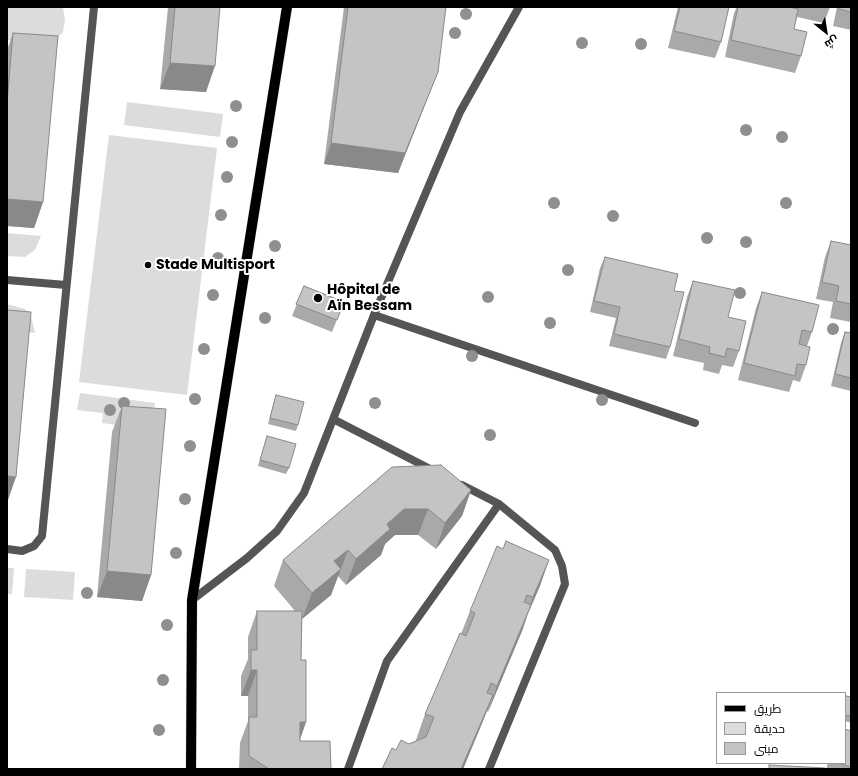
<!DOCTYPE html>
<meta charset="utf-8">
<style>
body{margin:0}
#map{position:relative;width:858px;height:776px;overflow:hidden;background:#fff;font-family:Poppins,Cairo,sans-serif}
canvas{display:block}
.frame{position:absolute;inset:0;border:8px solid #000;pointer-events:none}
.legend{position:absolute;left:716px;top:692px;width:130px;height:72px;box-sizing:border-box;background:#fff;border:1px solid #999;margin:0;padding:5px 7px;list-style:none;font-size:12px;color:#000}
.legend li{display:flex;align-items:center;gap:8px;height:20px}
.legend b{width:20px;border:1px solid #999}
.north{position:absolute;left:806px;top:12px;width:40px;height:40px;-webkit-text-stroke:3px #fff;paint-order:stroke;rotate:150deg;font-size:11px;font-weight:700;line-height:16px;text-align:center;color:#000}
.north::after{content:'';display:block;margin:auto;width:14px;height:18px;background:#000;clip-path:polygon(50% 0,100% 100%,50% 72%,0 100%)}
</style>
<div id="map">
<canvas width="858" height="776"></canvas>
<div class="frame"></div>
<ul class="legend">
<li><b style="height:5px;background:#000"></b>طريق</li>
<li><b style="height:11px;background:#dcdcdc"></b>حديقة</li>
<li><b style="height:11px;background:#c4c4c4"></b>مبنى</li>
</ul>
<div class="north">ش</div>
</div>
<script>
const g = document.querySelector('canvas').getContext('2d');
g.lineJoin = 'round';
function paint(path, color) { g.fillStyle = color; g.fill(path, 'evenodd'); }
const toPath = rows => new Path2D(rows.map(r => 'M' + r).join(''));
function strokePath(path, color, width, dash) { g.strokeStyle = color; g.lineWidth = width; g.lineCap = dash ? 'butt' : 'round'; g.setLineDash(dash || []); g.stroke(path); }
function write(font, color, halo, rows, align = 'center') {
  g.font = font + ' Poppins,sans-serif'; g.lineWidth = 4; g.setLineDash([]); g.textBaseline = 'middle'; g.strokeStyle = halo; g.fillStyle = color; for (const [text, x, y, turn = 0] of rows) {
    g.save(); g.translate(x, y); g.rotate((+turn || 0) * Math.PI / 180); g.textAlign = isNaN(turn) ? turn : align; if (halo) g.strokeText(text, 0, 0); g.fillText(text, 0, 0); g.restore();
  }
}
const green = toPath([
 [7,7,63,7,65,21,63,32,56,40,48,44,7,40],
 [127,102,223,114,220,137,124,125],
 [109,135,217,148,187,395,79,382],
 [7,233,41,236,35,250,25,257,7,256],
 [7,304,25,309,31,316,35,333,7,330],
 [80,393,155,403,151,430,102,423,103,413,77,410],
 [7,568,14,568,12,594,7,594],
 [26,569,75,572,73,600,24,597]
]);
const lane = toPath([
 [374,315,695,423]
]);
const street = toPath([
 [7,280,66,285],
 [333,419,434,471],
 [462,485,499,504,555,550,562,566,565,584,489,769],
 [7,549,22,551,34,546,42,536,94,7],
 [192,600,247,558,277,531,304,493,374,315,460,112,519,7],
 [348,769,387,661,499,504]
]);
const primary = toPath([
 [191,769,192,600,287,7]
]);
const trees = [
 [466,14],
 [455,33],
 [582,43],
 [641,44],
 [236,106],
 [746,130],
 [782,137],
 [232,142],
 [227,177],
 [554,203],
 [786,203],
 [221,215],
 [613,216],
 [707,238],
 [746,242],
 [275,246],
 [218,258],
 [568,270],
 [740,293],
 [213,295],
 [488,297],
 [265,318],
 [550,323],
 [833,329],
 [204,349],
 [472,356],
 [195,399],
 [602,400],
 [124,403],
 [375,403],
 [110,410],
 [490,435],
 [190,446],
 [185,499],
 [176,553],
 [87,593],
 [167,625],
 [163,680],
 [159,730]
];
const wall = toPath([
 [168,7,220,7,206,92,160,89],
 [344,7,446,7,430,92,398,173,324,164],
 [678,7,729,7,721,42,715,58,668,48],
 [737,7,830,7,824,23,797,17,794,29,801,56,795,73,725,57,734,13],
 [837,7,851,7,851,30,833,26],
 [13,33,43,202,34,228,7,226,7,50],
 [831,241,851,245,851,322,830,318,833,302,816,299,825,257],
 [605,257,674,291,670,347,666,359,609,346,616,318,590,312,600,268],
 [693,281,739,351,733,367,722,365,719,374,703,370,704,363,673,356,687,297],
 [304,286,344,302,332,332,292,316],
 [762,292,812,332,807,346,806,365,800,382,793,380,789,392,738,380,756,308],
 [845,332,851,333,851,391,831,386,841,343],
 [276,395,298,425,296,431,268,424,274,401],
 [122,406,151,575,142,601,97,597,112,432],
 [267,436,289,468,286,474,258,466],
 [471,490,462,516,436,549,418,535,395,535,385,544,381,555,346,585,338,576,331,595,302,619,302,618,301,660,306,722,300,739,300,741,331,769,239,769,240,743,248,721,248,696,241,696,241,676,248,659,248,637,257,611,295,611,274,586,283,560],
 [540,586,531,605,522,631,488,712,487,711,463,769,382,769,396,750,417,740,416,740,425,714,461,634,470,611],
 [851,696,851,723,845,721,845,700,851,697],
 [851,731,851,769,826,769,828,763,845,763]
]);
const shadedWall = toPath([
 [170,63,215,66,206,92,160,89],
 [438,72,430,92,398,173,324,164,331,143],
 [7,199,43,202,34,228,7,226],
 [7,476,16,477,7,503],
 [471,490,462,516,436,549,445,523],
 [404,509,428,509,418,535,395,535,385,544,381,555,346,585,356,559,387,524],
 [348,550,331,595,302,619,312,593,334,561],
 [549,560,540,586,524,623,533,597],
 [107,571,151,575,142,601,97,597],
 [531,605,522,631,488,712,497,686],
 [251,670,257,670,248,696,241,696],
 [493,695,483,721,463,769,461,769],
 [300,722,306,722,297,748]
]);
const building = toPath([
 [175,7,220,7,215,66,170,63,175,7],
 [348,7,446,7,438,72,405,153,331,143,348,7],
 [680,7,729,7,721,42,674,31,680,7],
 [738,7,789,7,798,9,794,29,807,32,801,56,731,40,738,7],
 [839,7,851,7,851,12,839,9,839,7],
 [13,33,58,36,43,202,7,199,7,103,13,33],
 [831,241,851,245,851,304,836,301,839,286,822,282,831,241],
 [605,257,678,274,674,291,684,292,670,347,614,334,620,307,594,301,605,257],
 [693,281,735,290,728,317,746,321,739,351,727,348,725,357,709,353,710,347,679,339,693,281],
 [304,286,344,302,337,320,296,304,304,286],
 [762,292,819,305,812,332,802,330,799,344,810,347,806,365,797,364,795,376,744,363,762,292],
 [7,310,31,312,16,477,7,476,7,310],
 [845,332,851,333,851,378,835,374,845,332],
 [276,395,304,402,298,425,270,418,276,395],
 [122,406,166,409,151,575,107,571,122,406],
 [267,436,296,444,289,468,260,460,267,436],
 [441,465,471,490,445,523,428,509,404,509,387,524,390,529,356,559,348,550,334,561,341,569,312,593,283,560,392,467,441,465],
 [506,541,549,560,533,597,527,595,524,602,531,605,497,686,491,683,487,693,493,695,461,769,382,769,392,748,396,750,401,740,409,744,426,737,434,717,425,714,460,633,466,636,475,613,470,611,497,546,503,549,506,541],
 [257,611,302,611,301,660,306,660,306,722,300,722,300,741,330,741,331,769,269,769,249,756,249,717,257,717,257,670,251,670,251,650,257,650,257,611],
 [846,696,851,697,851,716,845,715,845,700,846,696],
 [845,729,851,731,851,767,838,763,845,763,845,729],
 [769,765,825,768,825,769,769,769,769,765]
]);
const markers = [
 [148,265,4,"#000"],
 [318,298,5,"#000"]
];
const poiNames = [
 ["Stade Multisport",156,265],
 ["Hôpital de",327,290],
 ["Aïn Bessam",327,306]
];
paint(green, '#dcdcdc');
strokePath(primary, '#dbdbdb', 11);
strokePath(lane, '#555', 8);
strokePath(street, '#555', 8);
strokePath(primary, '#000', 10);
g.fillStyle = '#8f8f8f';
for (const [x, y] of trees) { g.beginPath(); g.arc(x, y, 6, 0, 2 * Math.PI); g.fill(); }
paint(wall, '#a9a9a9');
paint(shadedWall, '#898989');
paint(building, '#c4c4c4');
strokePath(building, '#898989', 1);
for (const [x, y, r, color] of markers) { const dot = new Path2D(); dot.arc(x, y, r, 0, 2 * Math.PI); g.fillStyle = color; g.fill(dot); strokePath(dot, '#fff', 1.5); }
write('bold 14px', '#000', '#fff', poiNames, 'left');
</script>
